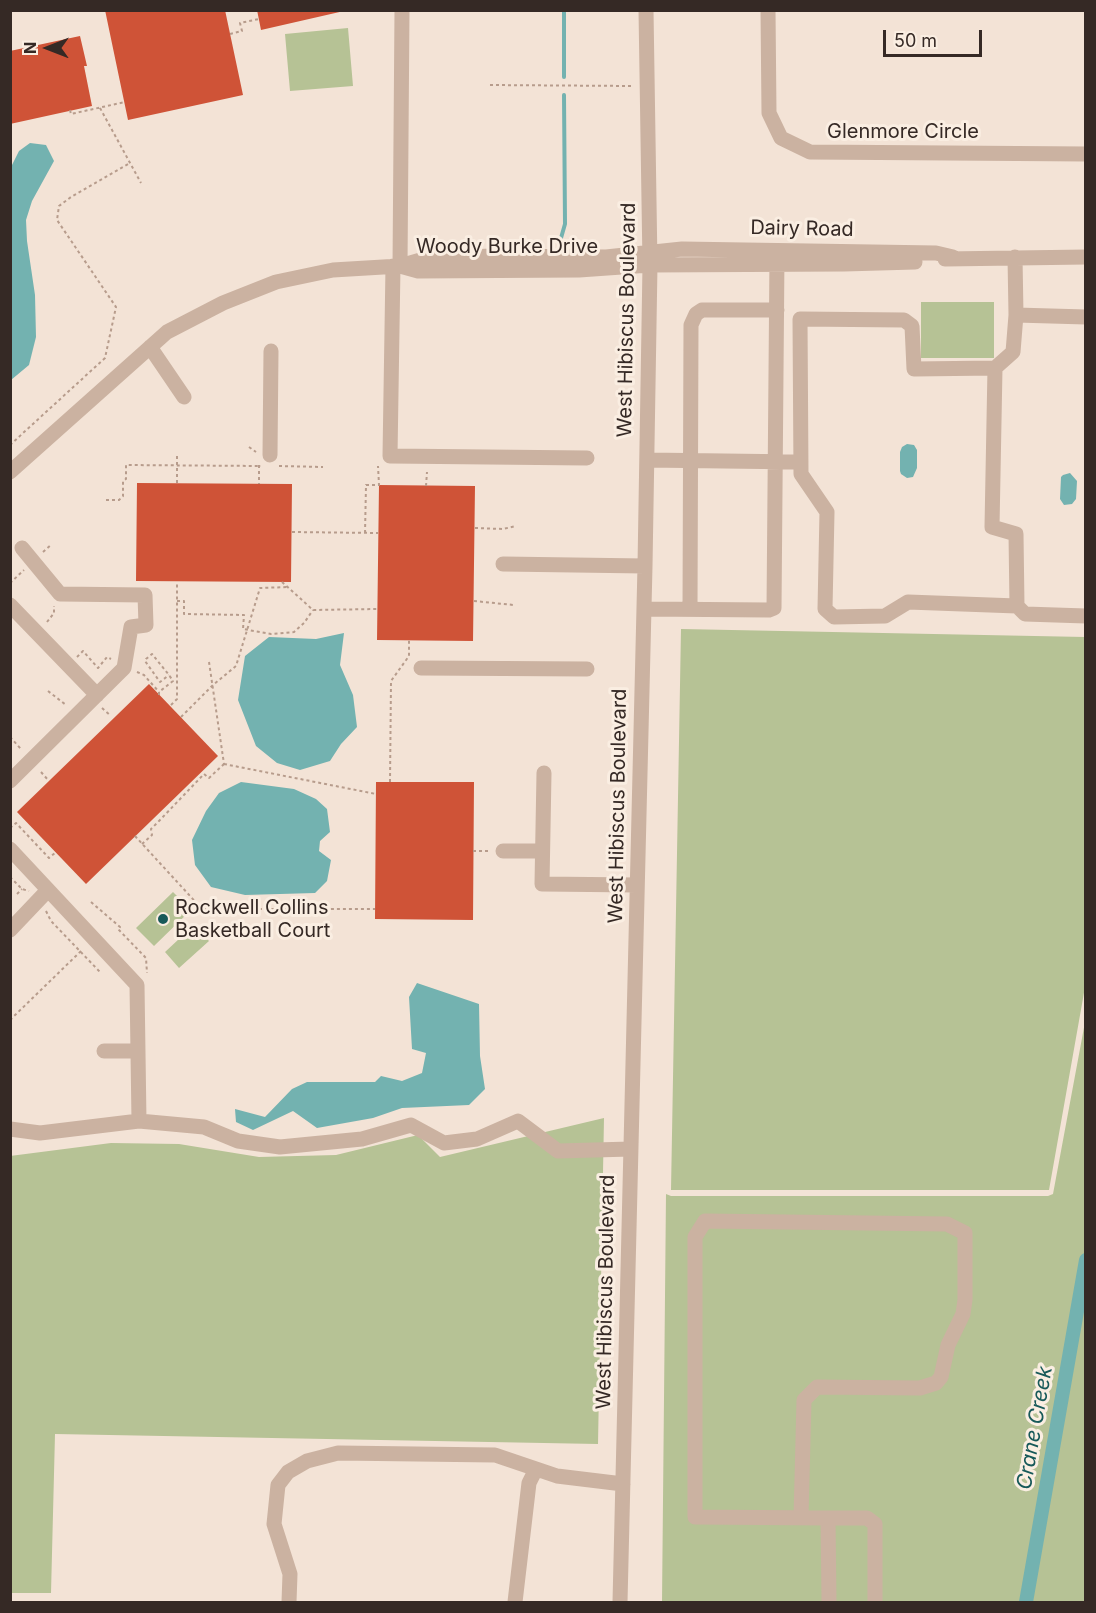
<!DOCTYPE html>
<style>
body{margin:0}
#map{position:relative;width:1096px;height:1613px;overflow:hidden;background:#f3e3d6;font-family:Inter,sans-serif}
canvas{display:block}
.frame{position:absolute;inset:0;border:12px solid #352925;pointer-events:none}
.north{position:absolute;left:18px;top:18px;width:60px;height:60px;-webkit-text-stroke:4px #faeee2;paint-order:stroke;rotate:270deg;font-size:16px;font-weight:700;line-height:24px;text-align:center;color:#352925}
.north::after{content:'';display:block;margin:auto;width:21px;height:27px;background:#352925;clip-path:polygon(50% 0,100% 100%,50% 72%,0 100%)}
.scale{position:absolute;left:883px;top:30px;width:99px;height:27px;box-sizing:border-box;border:3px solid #352925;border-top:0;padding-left:8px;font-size:18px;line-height:21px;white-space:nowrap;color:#352925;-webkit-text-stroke:4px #faeee2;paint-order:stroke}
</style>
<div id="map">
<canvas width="1096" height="1613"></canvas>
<div class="frame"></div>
<div class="north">N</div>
<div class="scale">50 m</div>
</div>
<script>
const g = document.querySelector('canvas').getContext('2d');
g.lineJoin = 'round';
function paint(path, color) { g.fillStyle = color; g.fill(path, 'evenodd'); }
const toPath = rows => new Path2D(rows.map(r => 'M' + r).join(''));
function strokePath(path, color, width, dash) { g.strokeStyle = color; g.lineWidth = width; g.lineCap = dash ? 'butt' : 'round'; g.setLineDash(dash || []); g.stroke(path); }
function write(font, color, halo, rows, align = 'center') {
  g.font = font + ' Inter,sans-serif'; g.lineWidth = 6; g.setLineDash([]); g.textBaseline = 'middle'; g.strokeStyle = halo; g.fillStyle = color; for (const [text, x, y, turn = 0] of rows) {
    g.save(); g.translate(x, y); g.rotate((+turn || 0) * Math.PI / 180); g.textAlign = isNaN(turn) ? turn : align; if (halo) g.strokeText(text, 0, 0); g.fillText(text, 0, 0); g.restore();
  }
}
const green = toPath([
 [348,28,353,86,290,91,285,34],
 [921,302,994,302,994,358,921,358],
 [681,629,1085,637,1085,987,1049,1190,671,1190],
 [173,892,191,910,154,946,136,928],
 [194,925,209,941,179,968,165,952],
 [1085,1022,1085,1602,662,1602,666,1194,671,1196,1048,1196,1053,1194],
 [604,1118,598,1444,55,1434,51,1593,11,1593,10,1156,111,1143,179,1144,259,1157,336,1155,418,1135,440,1157]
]);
const water = toPath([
 [30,143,46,145,54,161,32,201,26,220,27,241,35,295,36,337,29,365,11,380,11,167,19,151],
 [907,444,914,445,917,450,917,468,913,477,907,478,901,474,900,471,900,452,902,447],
 [1070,473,1077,481,1076,499,1072,504,1064,505,1060,499,1061,477,1063,475],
 [344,633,340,665,353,695,357,727,341,744,330,761,300,770,277,763,256,746,238,700,245,656,269,637,316,639],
 [241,782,294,789,316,799,327,809,330,832,320,841,319,851,331,860,327,881,315,893,245,895,211,887,195,865,192,840,206,811,219,793],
 [417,983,479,1004,480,1056,485,1089,469,1105,402,1108,373,1118,317,1128,293,1111,253,1130,236,1122,235,1109,265,1117,292,1089,307,1082,375,1082,381,1076,402,1081,422,1073,426,1053,412,1049,409,997]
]);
const stream = toPath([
 [564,10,564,77],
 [559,245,565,224,564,95]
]);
const canal = toPath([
 [1026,1602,1086,1260]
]);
const building = toPath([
 [105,10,225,10,243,95,128,120],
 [257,10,344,10,344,11,261,30],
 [80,36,87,66,84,66,92,106,10,124,10,51],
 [137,483,292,484,291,582,136,581],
 [379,485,475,486,473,641,377,640],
 [149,684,218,756,86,884,17,812],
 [376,782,474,782,473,920,375,919]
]);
const path = toPath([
 [230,34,242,31,240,23,259,19],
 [490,85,633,86],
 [100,108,141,183],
 [70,110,71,114,125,102],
 [10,445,105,358,116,307,57,220,59,206,71,197,130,163],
 [249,447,256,452],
 [259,465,259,484],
 [279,466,323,467],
 [177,483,177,454],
 [426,486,427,472],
 [106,500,119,500,123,496,123,481,126,479,126,465,261,466],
 [475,528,503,529,516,526],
 [292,532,378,533],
 [365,533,366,485,379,485,378,466],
 [43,552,52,544],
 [282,582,313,610,377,609],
 [10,583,24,570],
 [177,601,184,601,184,614,244,615,243,629,271,634,294,632,304,623,313,610],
 [474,601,514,605],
 [47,622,54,613,54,606],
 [77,657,83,651,98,668,107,657,111,659],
 [209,662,224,764],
 [137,672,144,675,159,692],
 [48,691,66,705],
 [159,695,159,692,173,681,169,675,152,654,146,659,145,661,160,682,169,675],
 [171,705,177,699,177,584],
 [102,708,111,716],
 [181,717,213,685,236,666,260,588,288,587],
 [10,737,21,749],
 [224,764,376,794],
 [41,772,49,781],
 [390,782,391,681,409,656,409,640],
 [10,828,16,823,49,858,56,852],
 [135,836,202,909,375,909],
 [142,844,152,835,151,829,159,821,204,774,209,778,224,764],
 [473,851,488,851],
 [10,877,22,889,29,891],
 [17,894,22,889],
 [91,902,120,927,118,929,146,958,147,973],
 [46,911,51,921,100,972],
 [10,1020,81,951]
]);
const minor = toPath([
 [768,10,769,113,781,138,810,152,1086,154],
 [1015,257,1016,315,1013,352,995,368,992,527,1016,534,1017,606],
 [945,259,1086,257],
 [393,266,390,456,587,458],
 [400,266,418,271,579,270,650,265,844,264,915,262],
 [400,266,402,10],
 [1016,315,1086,317],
 [150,347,184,397],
 [995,368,914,369,912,326,904,320,800,319,801,474,827,512,825,609,834,617,885,616,908,602,1017,606,1025,614,1086,616],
 [270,455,271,351],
 [647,460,801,462],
 [10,472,167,332,223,303,276,282,333,270,400,266,424,259,491,256,606,257,682,249,936,253,953,257],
 [503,564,645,566],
 [10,605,97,695],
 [644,609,769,610,774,608,777,255],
 [690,609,691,325,696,314,702,310,777,310],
 [421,668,587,669],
 [544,773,542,884,637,885],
 [10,781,124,668,131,627,146,625,145,595,60,594,22,548],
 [10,849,137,985,139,1121],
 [503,851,542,851],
 [10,930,48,890],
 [104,1051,138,1051],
 [10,1129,40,1133,139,1121,204,1127,238,1141,280,1147,362,1139,411,1125,444,1143,477,1139,518,1121,558,1151,631,1149],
 [801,1518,804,1400,817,1387,920,1388,936,1383,941,1377,948,1345,963,1314,965,1300,965,1233,947,1224,705,1221,695,1237,695,1517,828,1518,829,1602],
 [828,1518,867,1518,875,1524,875,1602],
 [289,1602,290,1574,274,1524,278,1485,288,1472,307,1461,338,1453,495,1455,557,1476,623,1484],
 [515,1602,529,1483,536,1469],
 [620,1602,645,566,650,265,646,10]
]);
const markers = [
 [163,919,6,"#175959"]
];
const streetNames = [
 ["Glenmore Circle",903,132],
 ["Dairy Road",802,229,1],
 ["Woody Burke Drive",507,247],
 ["West Hibiscus Boulevard",627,320,-89],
 ["West Hibiscus Boulevard",618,806,-89],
 ["West Hibiscus Boulevard",606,1292,-89]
];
const poiNames = [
 ["Rockwell Collins",175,908],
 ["Basketball Court",175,931]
];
const waterNames = [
 ["Crane Creek",1035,1428,-80]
];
paint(green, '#b6c295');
paint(water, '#73b2b0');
strokePath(stream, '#73b2b0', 4);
strokePath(canal, '#73b2b0', 14);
paint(building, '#cf5337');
strokePath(path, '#b79c8c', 2, [3, 3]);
strokePath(minor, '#cbb2a1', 15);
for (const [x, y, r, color] of markers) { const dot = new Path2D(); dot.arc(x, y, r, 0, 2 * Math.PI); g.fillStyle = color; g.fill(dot); strokePath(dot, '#faeee2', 2); }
write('20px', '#352925', '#faeee2', streetNames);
write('20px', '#352925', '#faeee2', poiNames, 'left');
write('italic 21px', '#175959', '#faeee2', waterNames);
</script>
